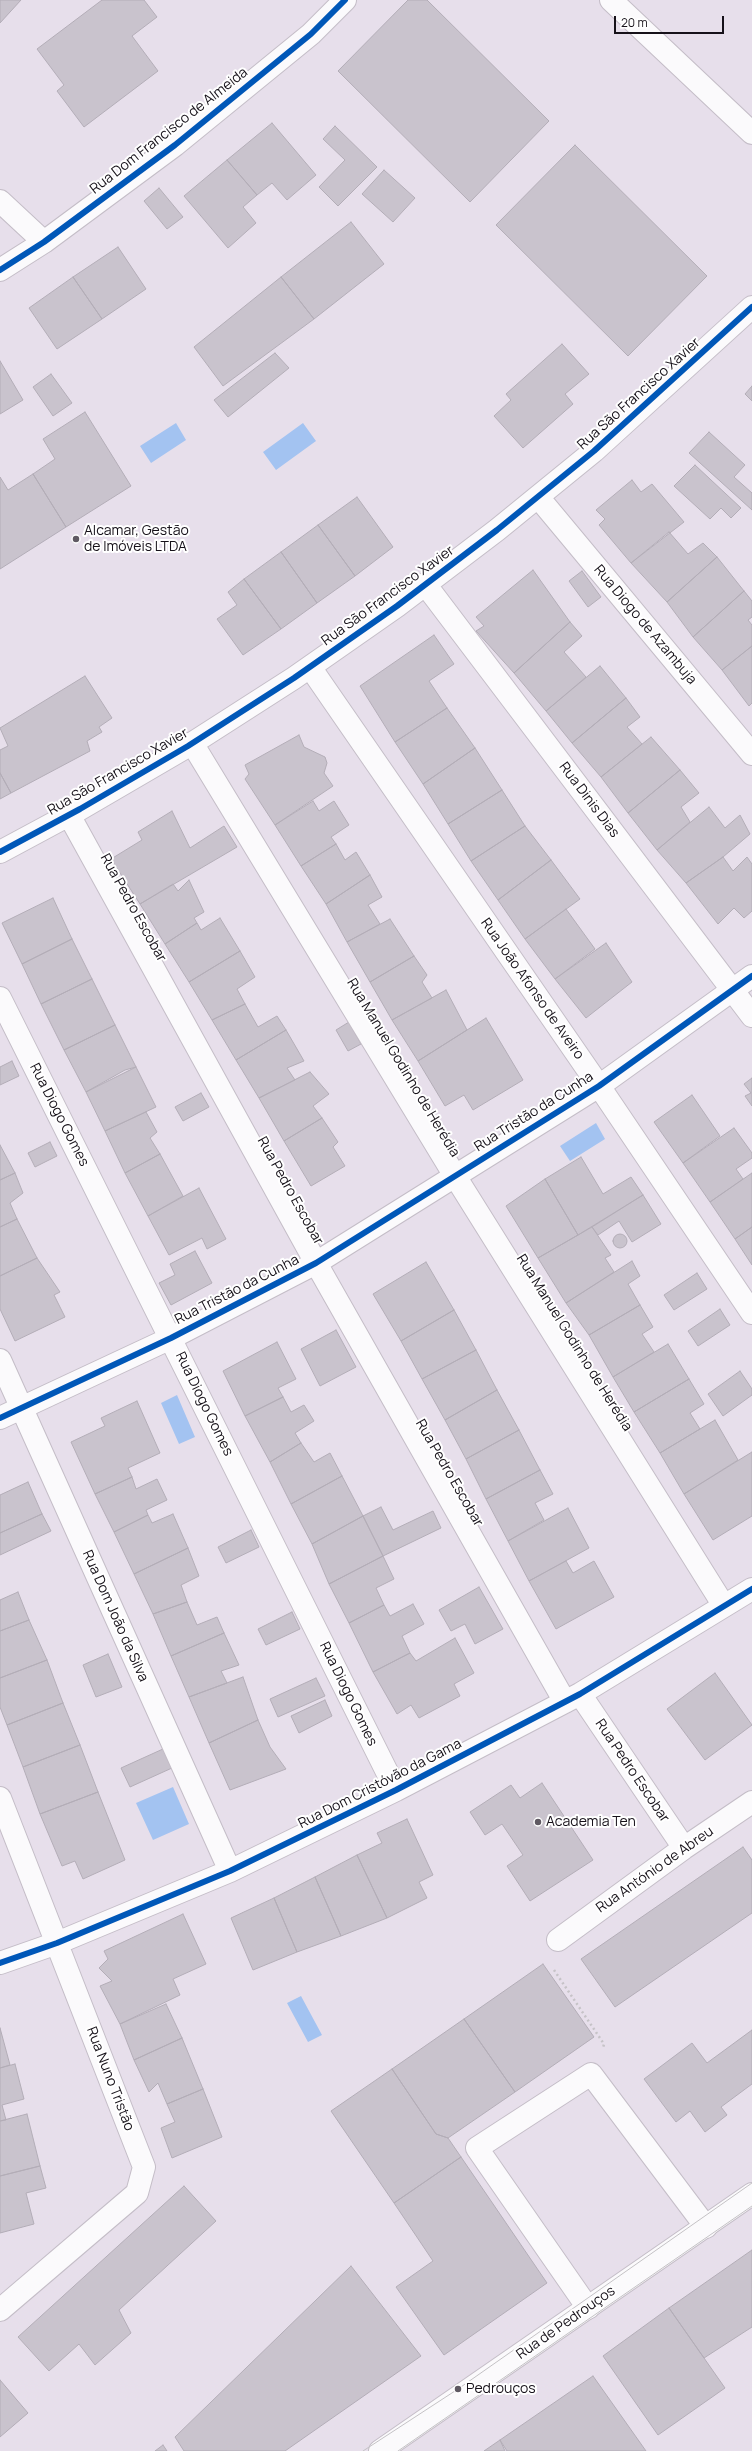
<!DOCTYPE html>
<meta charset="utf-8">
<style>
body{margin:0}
#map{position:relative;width:752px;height:2451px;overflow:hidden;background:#e7dfeb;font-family:Manrope,sans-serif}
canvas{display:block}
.scale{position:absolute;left:614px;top:16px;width:110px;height:18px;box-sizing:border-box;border:2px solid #161119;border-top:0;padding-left:5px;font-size:12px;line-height:14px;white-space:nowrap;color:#161119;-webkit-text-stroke:3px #fff;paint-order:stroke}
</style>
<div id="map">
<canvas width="752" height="2451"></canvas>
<div class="scale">20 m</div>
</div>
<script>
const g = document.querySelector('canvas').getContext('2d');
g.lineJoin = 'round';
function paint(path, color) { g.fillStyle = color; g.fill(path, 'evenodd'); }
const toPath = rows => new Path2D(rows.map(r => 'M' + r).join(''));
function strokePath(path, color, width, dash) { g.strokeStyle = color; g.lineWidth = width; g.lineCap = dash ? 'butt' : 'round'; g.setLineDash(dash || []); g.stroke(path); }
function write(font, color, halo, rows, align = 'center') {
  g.font = font + ' Manrope,sans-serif'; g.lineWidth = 4; g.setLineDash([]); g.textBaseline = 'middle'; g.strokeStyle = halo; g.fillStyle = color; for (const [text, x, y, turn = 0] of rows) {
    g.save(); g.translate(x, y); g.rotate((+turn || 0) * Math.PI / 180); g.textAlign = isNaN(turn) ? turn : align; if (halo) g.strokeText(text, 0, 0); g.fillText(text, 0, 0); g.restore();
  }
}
const water = toPath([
 [176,423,186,440,151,463,140,446],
 [303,423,316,441,276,470,263,452],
 [596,1123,605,1139,570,1161,560,1146],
 [177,1395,195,1437,179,1444,161,1403],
 [173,1787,189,1824,153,1840,136,1803],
 [301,1996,322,2035,308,2042,287,2003]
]);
const building = toPath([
 [0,0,21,0,0,23,0,0],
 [102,0,144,0,157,17,132,36,158,71,84,127,57,91,64,85,37,49,102,0],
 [408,0,427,0,549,121,470,202,338,71,408,0],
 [272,123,316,175,287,200,272,183,257,195,227,160,272,123],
 [335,126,377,167,338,206,319,187,345,160,323,139,335,126],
 [575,145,707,276,628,356,496,225,575,145],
 [227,160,257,195,243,207,256,223,228,248,184,196,227,160],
 [384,170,415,198,393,222,362,194,384,170],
 [159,188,183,217,167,229,144,201,159,188],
 [351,222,384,264,314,319,281,277,351,222],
 [118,247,146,289,102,319,73,277,118,247],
 [73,277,102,319,57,349,29,308,73,277],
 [281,277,314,319,223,386,194,347,281,277],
 [562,344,589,374,565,394,573,404,523,448,494,416,511,400,506,394,562,344],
 [275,353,289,368,228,417,214,400,275,353],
 [0,361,23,400,0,414,0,361],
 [51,374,72,403,53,416,33,387,51,374],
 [752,386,752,401,745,394,752,386],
 [85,412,131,486,66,527,33,474,55,459,43,439,85,412],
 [709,432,745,465,734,477,752,493,752,510,689,453,709,432],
 [695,465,741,508,731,518,721,508,710,519,674,486,695,465],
 [33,474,66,527,0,569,0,477,8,490,33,474],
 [632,480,641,492,652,484,684,522,631,563,599,525,605,519,596,510,632,480],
 [357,497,393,547,355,576,318,525,357,497],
 [318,525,355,576,317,603,281,552,318,525],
 [669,532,688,554,703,543,717,557,667,602,631,563,669,532],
 [281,552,317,603,281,629,244,579,281,552],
 [717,557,744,591,693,637,667,602,717,557],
 [533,570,570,622,514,673,476,631,484,626,476,617,533,570],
 [582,571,601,597,588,607,569,581,582,571],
 [244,579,281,629,243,655,217,619,237,605,228,592,244,579],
 [744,591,752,601,752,617,748,620,752,625,752,646,722,670,693,637,744,591],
 [570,622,582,636,564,652,586,677,546,711,514,673,570,622],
 [434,635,454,664,429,681,447,708,395,742,360,686,434,635],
 [752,646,752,703,749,706,722,670,752,646],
 [600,666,626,698,572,743,546,711,600,666],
 [85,676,112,718,99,727,102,732,87,741,90,751,11,793,0,773,0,750,8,746,0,728,85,676],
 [626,698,640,717,627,727,642,744,601,777,572,743,626,698],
 [447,708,475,748,423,784,395,742,447,708],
 [299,735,304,747,325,757,327,763,324,773,333,786,275,825,245,779,249,774,245,765,299,735],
 [651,737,680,770,628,813,601,777,651,737],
 [475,748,502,790,448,824,423,784,475,748],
 [680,770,699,793,681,807,690,822,657,850,628,813,680,770],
 [0,773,11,793,0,799,0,773],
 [502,790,525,826,471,861,448,824,502,790],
 [313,801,319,811,334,801,349,825,331,837,336,844,301,866,275,825,313,801],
 [709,807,725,828,740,815,750,834,723,857,686,883,657,850,709,807],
 [172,811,190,848,224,826,237,847,140,904,111,859,142,840,138,832,172,811],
 [525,826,551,860,498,900,471,861,525,826],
 [336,844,345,860,356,852,370,875,326,904,301,866,336,844],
 [723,857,733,871,747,857,752,864,752,911,744,918,734,908,718,924,686,883,723,857],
 [551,860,580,899,525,939,498,900,551,860],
 [370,875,382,897,368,905,380,924,347,942,326,904,370,875],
 [189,880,204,912,194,918,197,923,165,944,140,904,173,884,178,891,189,880],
 [53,898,72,939,22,964,2,923,53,898],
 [566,909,595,949,555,979,525,939,566,909],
 [220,918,240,951,189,982,165,944,197,923,201,930,220,918],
 [390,919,414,956,370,982,347,942,390,919],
 [72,939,92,979,41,1004,22,964,72,939],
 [606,943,632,982,586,1018,555,979,606,943],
 [240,951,255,977,237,989,245,1004,212,1020,189,982,240,951],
 [414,956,427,975,422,982,432,998,392,1020,370,982,414,956],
 [92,979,115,1025,64,1050,41,1004,92,979],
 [446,990,467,1030,418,1061,392,1020,446,990],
 [245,1004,258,1027,277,1016,286,1030,236,1060,212,1020,245,1004],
 [486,1018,523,1080,473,1110,464,1095,445,1106,418,1061,486,1018],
 [349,1022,361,1044,348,1051,336,1030,349,1022],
 [115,1025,136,1067,125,1070,86,1092,64,1050,115,1025],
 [286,1030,304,1061,287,1068,295,1080,259,1098,236,1060,286,1030],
 [12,1061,19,1076,0,1085,0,1067,12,1061],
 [136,1067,156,1107,105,1131,86,1092,136,1067],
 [310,1072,329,1094,313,1106,322,1118,284,1141,259,1098,310,1072],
 [752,1078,752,1106,745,1096,751,1093,744,1084,752,1078],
 [201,1093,209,1107,183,1121,175,1107,201,1093],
 [692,1095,720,1136,683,1163,654,1122,692,1095],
 [146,1112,157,1132,150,1138,160,1154,125,1173,105,1131,146,1112],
 [322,1118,338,1142,333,1147,345,1166,311,1186,284,1141,322,1118],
 [734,1128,752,1153,752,1158,736,1169,743,1179,710,1202,683,1163,734,1128],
 [50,1142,57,1156,35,1167,28,1153,50,1142],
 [0,1145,15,1173,0,1180,0,1145],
 [160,1154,183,1196,148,1216,125,1173,160,1154],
 [581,1157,603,1194,631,1177,643,1195,578,1235,545,1179,581,1157],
 [15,1173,23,1193,10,1203,17,1219,0,1227,0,1180,15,1173],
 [752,1173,752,1227,735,1239,710,1202,752,1173],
 [545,1179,578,1235,538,1258,506,1206,545,1179],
 [199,1188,226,1239,207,1249,202,1238,169,1255,148,1216,199,1188],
 [643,1195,661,1224,632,1242,619,1221,598,1235,592,1227,643,1195],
 [17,1219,37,1258,0,1276,0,1227,17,1219],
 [592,1227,611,1255,605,1258,614,1272,566,1303,538,1258,592,1227],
 [752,1227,752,1265,735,1239,752,1227],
 '613 1241a7 7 0 1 1 14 0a7 7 0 1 1-14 0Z',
 [195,1251,212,1283,171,1305,159,1283,175,1275,170,1264,195,1251],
 [37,1258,60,1292,54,1295,65,1317,15,1341,0,1309,0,1276,37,1258],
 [632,1261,640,1276,628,1284,640,1305,589,1335,566,1303,632,1261],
 [426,1262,454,1310,401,1341,373,1294,426,1262],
 [697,1273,707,1289,674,1310,664,1295,697,1273],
 [640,1305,653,1327,642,1334,654,1352,613,1377,589,1335,640,1305],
 [720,1309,730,1325,698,1346,688,1331,720,1309],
 [454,1310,476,1350,422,1379,401,1341,454,1310],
 [336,1330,356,1367,320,1386,301,1349,336,1330],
 [277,1342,296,1379,278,1388,283,1397,245,1416,223,1371,277,1342],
 [668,1344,689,1379,634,1412,613,1377,668,1344],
 [476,1350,497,1390,445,1420,422,1379,476,1350],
 [740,1371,752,1389,752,1395,723,1416,708,1394,740,1371],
 [689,1379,704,1404,690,1413,700,1429,660,1453,634,1412,689,1379],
 [497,1390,519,1430,466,1459,445,1420,497,1390],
 [283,1397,291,1412,304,1405,314,1421,295,1433,301,1443,270,1462,245,1416,283,1397],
 [137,1401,160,1453,128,1468,132,1477,95,1494,71,1442,105,1426,101,1418,137,1401],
 [715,1420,738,1460,684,1494,660,1453,715,1420],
 [519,1430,540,1470,486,1499,466,1459,519,1430],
 [301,1443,314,1462,330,1453,342,1476,291,1504,270,1462,301,1443],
 [752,1452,752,1516,713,1540,684,1494,752,1452],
 [540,1470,553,1494,535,1503,544,1520,508,1541,486,1499,540,1470],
 [342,1476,363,1516,312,1544,291,1504,342,1476],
 [132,1477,136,1489,157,1479,167,1500,146,1510,148,1515,114,1532,95,1494,132,1477],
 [28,1482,42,1514,0,1533,0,1495,28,1482],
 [381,1507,393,1530,433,1511,441,1528,383,1556,363,1516,381,1507],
 [568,1508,589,1548,529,1581,508,1541,568,1508],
 [42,1514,51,1531,0,1555,0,1533,42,1514],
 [173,1514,188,1548,134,1574,114,1532,148,1515,152,1523,173,1514],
 [363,1516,383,1556,329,1584,312,1544,363,1516],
 [251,1530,259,1547,226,1563,218,1547,251,1530],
 [188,1548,199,1576,181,1585,187,1602,153,1614,134,1574,188,1548],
 [383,1556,394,1579,376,1588,384,1605,349,1623,329,1584,383,1556],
 [566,1561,573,1573,594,1561,614,1597,556,1629,529,1581,566,1561],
 [479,1587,503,1629,475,1644,465,1624,451,1631,439,1610,479,1587],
 [18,1592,29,1620,0,1631,0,1600,18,1592],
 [187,1602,197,1625,217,1617,224,1633,171,1656,153,1614,187,1602],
 [413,1604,424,1624,402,1636,410,1653,373,1672,349,1623,384,1605,390,1616,413,1604],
 [292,1612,300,1629,266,1645,258,1629,292,1612],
 [29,1620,47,1660,0,1678,0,1631,29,1620],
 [224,1633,239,1665,221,1671,227,1683,189,1697,171,1656,224,1633],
 [455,1638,474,1673,454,1684,460,1696,419,1718,411,1705,397,1714,373,1672,410,1653,416,1661,455,1638],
 [108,1654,122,1687,96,1697,83,1665,108,1654],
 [47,1660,63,1703,7,1725,0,1707,0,1678,47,1660],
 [715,1673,752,1725,705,1760,667,1709,715,1673],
 [243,1677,258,1720,209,1743,189,1697,243,1677],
 [316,1678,325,1696,278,1717,270,1699,316,1678],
 [325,1700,332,1716,299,1733,291,1716,325,1700],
 [63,1703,80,1745,23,1767,7,1725,63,1703],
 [258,1720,270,1747,286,1769,230,1790,209,1743,258,1720],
 [80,1745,98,1792,40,1814,23,1767,80,1745],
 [163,1749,172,1768,130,1787,121,1768,163,1749],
 [542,1783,593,1860,530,1901,507,1866,523,1855,502,1824,485,1835,470,1812,511,1785,520,1798,542,1783],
 [98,1792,125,1860,83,1879,75,1861,62,1866,40,1814,98,1792],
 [407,1819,433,1875,419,1882,427,1898,387,1918,357,1855,382,1843,377,1833,407,1819],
 [743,1847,752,1860,752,1913,615,2007,581,1959,743,1847],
 [357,1855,387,1918,341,1936,315,1877,357,1855],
 [315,1877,341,1936,297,1952,274,1898,315,1877],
 [274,1898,297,1952,253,1970,231,1918,274,1898],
 [183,1914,206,1964,173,1979,180,1995,120,2024,100,1986,112,1981,99,1968,108,1959,104,1951,183,1914],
 [543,1964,594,2037,515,2092,464,2019,543,1964],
 [166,2004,182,2038,134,2060,120,2024,166,2004],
 [464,2019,515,2092,448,2138,436,2134,392,2069,464,2019],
 [0,2028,10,2065,0,2068,0,2028],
 [752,2030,752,2084,721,2107,727,2115,705,2132,690,2111,676,2122,644,2079,692,2043,707,2063,752,2030],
 [182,2038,203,2089,167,2104,158,2083,149,2092,134,2060,182,2038],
 [15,2064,24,2099,2,2105,6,2120,0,2121,0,2068,15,2064],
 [392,2069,436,2134,448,2138,461,2157,394,2203,331,2111,392,2069],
 [203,2089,222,2137,172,2158,161,2128,175,2122,167,2104,203,2089],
 [27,2114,40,2166,0,2176,0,2121,27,2114],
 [461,2157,547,2283,444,2355,396,2287,433,2261,394,2203,461,2157],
 [40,2166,46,2188,26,2193,34,2224,0,2233,0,2176,40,2166],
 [184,2186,216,2221,119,2310,131,2333,95,2365,79,2344,49,2371,18,2337,184,2186],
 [752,2250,752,2327,704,2358,669,2308,752,2250],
 [351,2266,421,2356,285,2451,184,2451,175,2437,351,2266],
 [669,2308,725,2388,658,2435,603,2356,669,2308],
 [593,2376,646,2451,507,2451,500,2440,593,2376],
 [0,2380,28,2413,0,2437,0,2380],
 [500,2440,505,2451,484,2451,500,2440],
 [163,2445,167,2451,155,2451,163,2445]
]);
const path = toPath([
 [554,1970,604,2044,603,2048]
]);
const minor = toPath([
 [0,201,44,242],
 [0,270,44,242,175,145,311,34,345,0],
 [538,497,752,754],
 [425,584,752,1016],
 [310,667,599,1086,752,1313],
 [192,743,455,1176,724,1606],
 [69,815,316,1263,565,1702],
 [0,852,80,809,188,746,294,678,397,606,497,530,594,451,752,307],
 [0,998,396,1790],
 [0,1360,230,1871],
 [0,1418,171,1338,316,1263,599,1086,752,976],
 [580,1694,684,1848],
 [0,1798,144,2167,137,2193,0,2310],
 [558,1940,684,1848,752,1802],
 [0,1963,57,1943,230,1871,396,1790,580,1694,752,1589],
 [588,2308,477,2148,591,2074,706,2227]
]);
const tertiary = toPath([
 [611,0,752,133],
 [380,2451,752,2194]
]);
const tram = toPath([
 [363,2451,458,2389,752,2183],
 [398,2451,752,2206]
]);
const cycleway = toPath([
 [0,270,44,242,175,145,311,34,345,0],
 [0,852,80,809,188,746,294,678,397,606,497,530,594,451,752,307],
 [0,1418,171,1338,316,1263,599,1086,752,976],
 [0,1963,57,1943,230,1871,396,1790,580,1694,752,1589]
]);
const markers = [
 [76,539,4,"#5f5962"],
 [538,1822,4,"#5f5962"],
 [458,2389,4,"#5f5962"]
];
const streetNames = [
 ["Rua Dom Francisco de Almeida",169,131,-38],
 ["Rua São Francisco Xavier",639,394,-42],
 ["Rua São Francisco Xavier",388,596,-36],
 ["Rua Diogo de Azambuja",645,625,50],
 ["Rua São Francisco Xavier",118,772,-30],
 ["Rua Dinis Dias",589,800,53],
 ["Rua Pedro Escobar",133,908,61],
 ["Rua João Afonso de Aveiro",532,989,55],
 ["Rua Manuel Godinho de Herédia",403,1068,59],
 ["Rua Tristão da Cunha",534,1112,-32],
 ["Rua Diogo Gomes",59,1115,63],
 ["Rua Pedro Escobar",290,1191,61],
 ["Rua Tristão da Cunha",237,1290,-27],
 ["Rua Manuel Godinho de Herédia",574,1343,58],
 ["Rua Diogo Gomes",204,1404,64],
 ["Rua Pedro Escobar",449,1473,60],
 ["Rua Dom João da Silva",115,1616,66],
 ["Rua Diogo Gomes",348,1694,64],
 ["Rua Pedro Escobar",632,1771,56],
 ["Rua Dom Cristóvão da Gama",380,1784,-27],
 ["Rua António de Abreu",655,1870,-35],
 ["Rua Nuno Tristão",110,2079,69],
 ["Rua de Pedrouços",566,2323,-35]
];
const poiNames = [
 ["Alcamar, Gestão",84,531],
 ["de Imóveis LTDA",84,547],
 ["Academia Ten",546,1822],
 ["Pedrouços",466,2389]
];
paint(water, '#a3c3f1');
paint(building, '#c9c3cd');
strokePath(building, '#b3adb7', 1);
strokePath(minor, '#c4bdc7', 24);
strokePath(tertiary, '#c4bdc7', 24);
strokePath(path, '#c6c3c7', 2.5, [2, 3]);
strokePath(minor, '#fbfafc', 22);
strokePath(tertiary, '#fbfafc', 22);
strokePath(tram, '#c4c2c5', 1);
strokePath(cycleway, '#0057b8', 6);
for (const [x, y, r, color] of markers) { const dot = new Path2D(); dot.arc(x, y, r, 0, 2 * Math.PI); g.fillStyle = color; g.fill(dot); strokePath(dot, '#fff', 1.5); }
write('14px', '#161119', '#fff', streetNames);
write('14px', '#161119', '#fff', poiNames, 'left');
</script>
